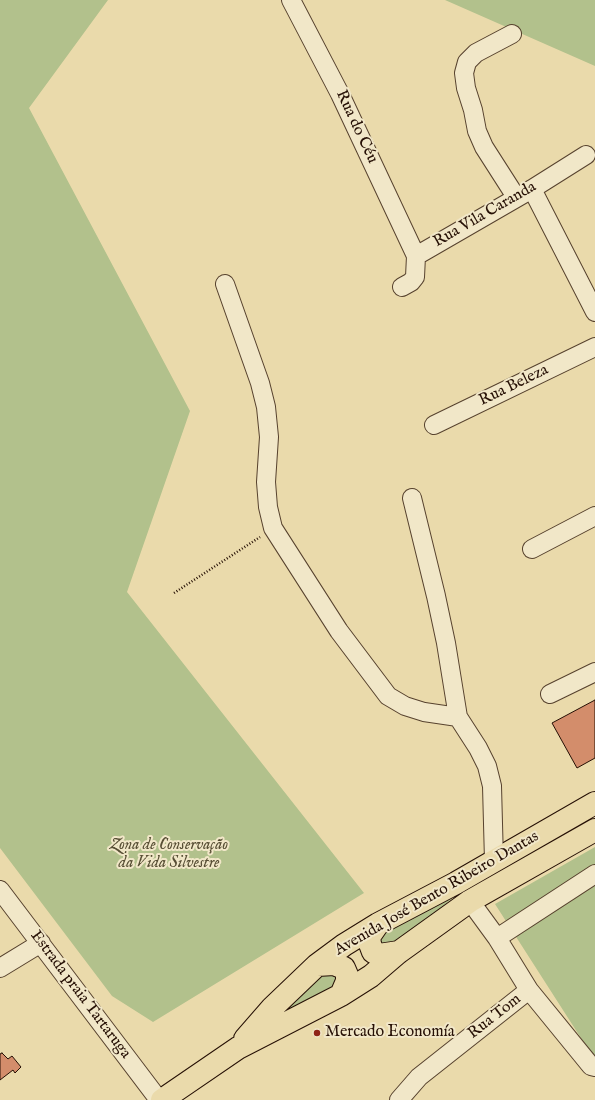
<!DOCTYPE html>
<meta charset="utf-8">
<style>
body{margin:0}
canvas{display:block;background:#eadaab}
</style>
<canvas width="595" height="1100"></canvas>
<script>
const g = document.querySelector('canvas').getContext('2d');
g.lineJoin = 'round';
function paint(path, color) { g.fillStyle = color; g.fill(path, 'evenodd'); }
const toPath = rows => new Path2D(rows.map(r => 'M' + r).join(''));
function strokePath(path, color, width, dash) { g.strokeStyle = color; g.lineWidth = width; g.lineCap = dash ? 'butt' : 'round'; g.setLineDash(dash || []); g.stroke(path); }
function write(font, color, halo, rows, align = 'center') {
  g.font = font + ' "IM FELL English",serif'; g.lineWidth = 4; g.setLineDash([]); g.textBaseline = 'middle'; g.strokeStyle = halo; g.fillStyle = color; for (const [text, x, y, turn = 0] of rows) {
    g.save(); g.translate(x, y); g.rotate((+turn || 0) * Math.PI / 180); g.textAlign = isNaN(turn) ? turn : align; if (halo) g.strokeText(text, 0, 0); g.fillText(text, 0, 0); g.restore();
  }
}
const green = toPath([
 [0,0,108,0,29,108,190,411,127,592,364,893,153,1022,112,996,0,848],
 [445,0,595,0,595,66],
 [595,847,595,1060,495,904],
 [455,896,396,946,382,948,378,942,384,929],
 [330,971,337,978,331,990,270,1028,316,973]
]);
const building = toPath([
 [595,700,595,758,577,768,552,723,595,700],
 [2,1053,8,1059,12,1056,21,1067,15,1073,13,1070,0,1080,0,1054,2,1053]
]);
const path = toPath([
 [174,593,260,537]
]);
const minor = toPath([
 [291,0,340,94,416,256],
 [512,34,476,53,467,62,464,73,466,88,473,110,477,131,484,147,516,197],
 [532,189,595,312],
 [225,284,260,383,266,407,269,437,266,482,268,507,273,528,339,631,388,696,405,706,424,712,458,717],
 [402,287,411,282,415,277,416,256,532,189,586,155],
 [434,425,595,347],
 [412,498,436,596,446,643,458,717,478,748,487,766,492,786,494,861],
 [532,549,595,516],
 [550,694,595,672],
 [0,890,159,1100],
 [470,901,497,938,529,990,591,1066,595,1067],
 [497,938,595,874],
 [0,968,41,943],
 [399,1100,419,1077,529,990]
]);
const primary = toPath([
 [378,924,369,937,370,944,373,952,379,955,399,952],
 [317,965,334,964,344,968,347,975,347,981,341,995],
 [245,1039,272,1008,317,965,344,945,378,924,456,883,595,803],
 [162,1100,238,1048,341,995,371,976,399,952,470,901,595,830]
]);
const markers = [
 [317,1033,4,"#8f2418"]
];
const streetNames = [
 ["Rua do Céu",356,127,65],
 ["Rua Vila Caranda",485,215,-30],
 ["Rua Beleza",514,386,-26],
 ["Avenida José Bento Ribeiro Dantas",437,894,-30],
 ["Estrada praia Tartaruga",80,995,53],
 ["Rua Tom",495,1017,-38]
];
const parkNames = [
 ["Zona de Conservação",169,846],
 ["da Vida Silvestre",169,864]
];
const poiNames = [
 ["Mercado Economía",325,1033]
];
paint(green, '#b2c18c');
paint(building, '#d38d6b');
strokePath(building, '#261005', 1);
strokePath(minor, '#57422e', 20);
strokePath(primary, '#261005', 24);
strokePath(path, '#261005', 2.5, [1, 2]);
strokePath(minor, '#f1e7c8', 18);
strokePath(primary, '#eadaab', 22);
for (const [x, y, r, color] of markers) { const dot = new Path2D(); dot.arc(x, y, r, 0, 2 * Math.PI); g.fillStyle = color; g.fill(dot); strokePath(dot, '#f1e7c8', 1.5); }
write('16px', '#261005', '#f1e7c8', streetNames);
write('italic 16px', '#574e34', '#f1e7c8', parkNames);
write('16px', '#261005', '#f1e7c8', poiNames, 'left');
</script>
